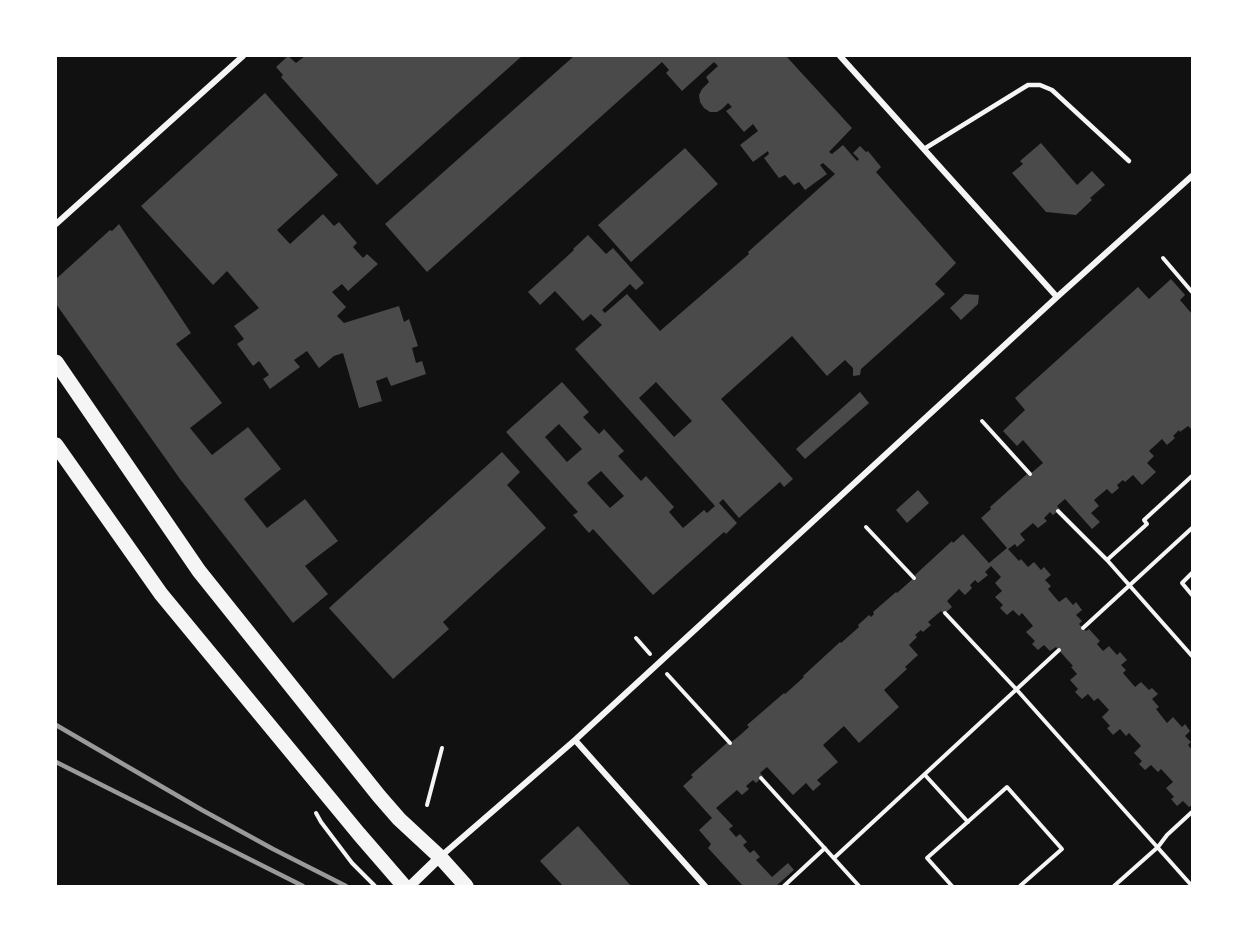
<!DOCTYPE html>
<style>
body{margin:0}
#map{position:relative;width:1248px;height:942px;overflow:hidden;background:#111;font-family:Cabin,sans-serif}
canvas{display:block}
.frame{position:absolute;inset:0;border:57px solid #fff;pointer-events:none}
</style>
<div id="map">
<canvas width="1248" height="942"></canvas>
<div class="frame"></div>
</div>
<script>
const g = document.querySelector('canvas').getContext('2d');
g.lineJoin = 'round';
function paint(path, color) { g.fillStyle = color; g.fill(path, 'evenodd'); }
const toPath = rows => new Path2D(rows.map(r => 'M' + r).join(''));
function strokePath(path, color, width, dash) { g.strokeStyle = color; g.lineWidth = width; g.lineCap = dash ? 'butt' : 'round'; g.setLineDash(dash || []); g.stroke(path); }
const building = toPath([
 [288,56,296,63,305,56,522,56,377,185,281,77,283,75,276,67],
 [574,56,786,56,852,128,829,152,832,154,843,145,857,161,859,159,853,153,860,146,866,152,868,151,881,167,876,172,956,263,935,284,945,294,861,369,860,375,853,376,853,368,845,360,827,376,792,336,721,399,793,479,784,487,780,482,739,518,723,499,719,503,737,523,726,534,724,532,653,595,593,529,589,533,573,515,578,512,506,432,562,382,589,412,583,417,599,434,604,429,624,451,618,456,641,481,646,476,674,507,669,512,683,528,704,510,707,513,715,506,575,349,602,325,591,314,583,321,555,291,540,305,528,292,574,250,573,249,588,235,606,254,613,248,644,283,636,290,630,284,602,310,605,313,627,294,660,331,749,254,748,252,835,174,823,163,820,165,827,174,805,190,799,182,794,185,785,175,779,178,764,158,769,154,768,151,753,162,740,145,758,131,753,124,744,132,726,111,732,107,728,103,722,109,717,112,710,112,704,108,700,102,699,95,702,89,709,82,706,77,718,66,714,62,682,91,666,73,669,70,662,62,427,272,385,224],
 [656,382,692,421,674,437,639,398],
 [559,424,582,449,567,462,545,437],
 [601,471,624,496,610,508,587,483],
 [265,93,338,175,277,230,290,244,323,214,334,226,339,222,357,243,353,247,363,258,367,254,378,264,348,291,342,284,332,292,346,307,337,316,344,323,399,306,404,322,409,319,418,346,412,348,416,363,422,361,426,374,391,386,387,377,376,381,382,401,359,408,343,353,334,356,319,368,307,351,294,360,300,367,270,389,263,379,269,375,259,361,253,366,237,344,244,339,234,326,259,308,227,271,213,285,141,206],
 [1041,143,1077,185,1092,171,1105,185,1090,198,1092,200,1076,215,1046,212,1012,173,1023,164,1020,161],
 [685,148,718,184,631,262,598,225],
 [119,224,191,333,176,344,222,403,190,428,212,455,248,427,281,469,244,499,267,528,305,499,338,541,305,566,328,594,293,623,180,479,56,304,56,279,110,230,112,231],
 [1171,279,1185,295,1180,300,1192,314,1192,430,1188,426,1180,432,1179,430,1173,436,1175,438,1167,445,1162,439,1149,451,1154,456,1147,463,1156,472,1142,485,1133,475,1125,482,1123,480,1117,485,1119,488,1112,494,1107,489,1094,500,1099,506,1091,513,1100,522,1092,529,1065,499,1057,506,1060,509,1058,511,1053,515,1050,512,1044,518,1047,521,1038,528,1033,523,1020,534,1025,540,1017,547,1015,544,1008,549,1019,561,1021,559,1028,567,1034,562,1041,570,1044,567,1051,575,1045,580,1051,586,1048,589,1059,602,1066,597,1073,605,1076,602,1082,610,1076,615,1082,621,1079,624,1086,631,1089,629,1100,641,1097,644,1103,651,1109,646,1117,655,1120,652,1127,660,1121,665,1126,670,1123,673,1135,687,1141,682,1149,690,1152,688,1158,694,1152,699,1159,707,1156,709,1167,723,1173,717,1182,727,1185,724,1190,731,1185,736,1191,742,1188,745,1192,750,1192,805,1189,807,1183,801,1177,806,1171,799,1174,797,1166,788,1173,782,1161,769,1158,772,1151,765,1145,770,1139,764,1142,761,1134,753,1141,746,1129,733,1126,736,1120,729,1113,735,1107,728,1110,726,1102,717,1109,710,1098,698,1094,701,1088,694,1082,699,1075,692,1078,689,1070,680,1077,674,1071,667,1073,666,1056,647,1050,651,1044,645,1038,650,1032,644,1035,641,1026,632,1033,626,1022,613,1019,616,1013,610,1007,615,1000,608,1003,605,995,597,1002,591,995,583,1001,577,991,566,985,572,988,575,978,583,975,580,970,585,972,588,965,595,959,589,947,601,952,607,945,613,944,614,941,611,928,622,931,625,923,632,921,630,915,635,917,637,909,645,918,655,905,667,907,669,884,690,899,707,859,743,844,726,823,745,838,762,817,780,821,784,813,791,806,783,793,795,767,767,760,773,763,776,756,783,753,780,746,786,749,789,742,795,737,790,716,808,733,826,729,829,736,837,740,834,747,842,743,845,750,853,754,850,760,857,756,860,772,877,788,863,794,870,776,886,743,886,708,848,711,844,699,830,712,818,683,786,693,777,691,775,728,742,729,744,739,736,749,727,747,725,784,693,785,694,804,677,803,676,840,642,841,643,859,627,858,625,869,615,871,617,874,614,873,612,896,592,897,593,916,576,915,575,952,541,953,543,963,534,989,563,1007,548,981,518,991,509,990,507,1027,474,1028,476,1043,463,1023,440,1017,446,1003,431,1025,410,1015,398,1138,287,1149,299],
 [965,294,979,295,978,304,961,320,950,308],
 [860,392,869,403,805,459,796,449],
 [502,452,520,472,507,485,546,528,443,622,449,629,393,679,329,608],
 [918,490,929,503,907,523,896,510],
 [578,826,631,886,563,886,540,861]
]);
const path = toPath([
 [1163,258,1192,292],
 [982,421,1030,474],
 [1058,511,1107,560,1192,656],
 [866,527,914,578],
 [1107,560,1147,524,1144,520,1192,476],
 [1192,573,1182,583,1192,595],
 [945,613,1017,690,1192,886],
 [1083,628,1192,528],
 [636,638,650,654],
 [667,674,730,743],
 [925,775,968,822],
 [761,778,859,886],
 [427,805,442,748],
 [316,813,321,822,352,863,375,886],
 [834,858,1059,650],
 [784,886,825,848],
 [952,886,927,858,1007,787,1062,849,1020,886],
 [1114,886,1158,847,1167,835,1192,812]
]);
const service = toPath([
 [924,149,1028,85,1040,85,1052,90,1129,161]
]);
const minor = toPath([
 [840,56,1057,297],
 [56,224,243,56],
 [575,740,705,886],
 [440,857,575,740,1057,297,1192,176]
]);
const tertiary = toPath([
 [410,886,440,857]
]);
const primary = toPath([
 [56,362,199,571,379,796,399,819,440,857,466,886],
 [56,445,161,594,359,834,404,886]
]);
const rail = toPath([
 [56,725,202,810,273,849,346,886],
 [56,762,303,886]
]);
paint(building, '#4a4a4a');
strokePath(path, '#f5f5f5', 4);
strokePath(service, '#f5f5f5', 4.5);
strokePath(minor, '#f5f5f5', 6);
strokePath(tertiary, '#f5f5f5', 10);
strokePath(primary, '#f5f5f5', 15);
strokePath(rail, '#9a9a9a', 4.5);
</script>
